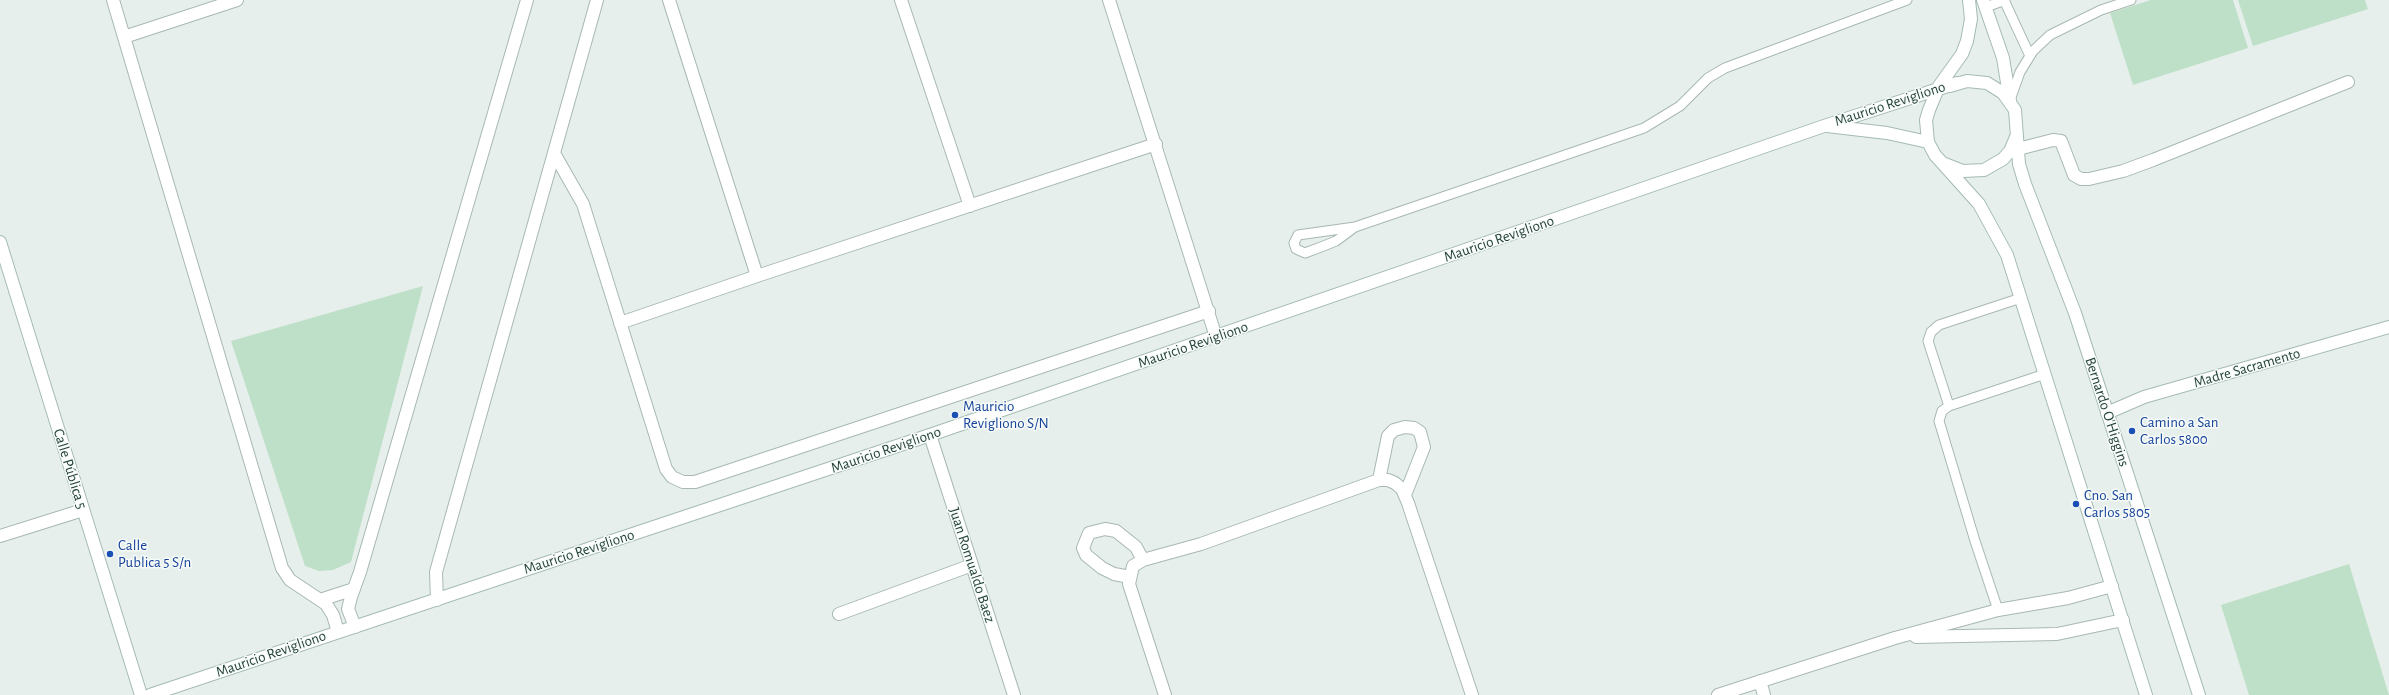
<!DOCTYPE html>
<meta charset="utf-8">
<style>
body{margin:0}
canvas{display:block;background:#e6efeb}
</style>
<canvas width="2389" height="695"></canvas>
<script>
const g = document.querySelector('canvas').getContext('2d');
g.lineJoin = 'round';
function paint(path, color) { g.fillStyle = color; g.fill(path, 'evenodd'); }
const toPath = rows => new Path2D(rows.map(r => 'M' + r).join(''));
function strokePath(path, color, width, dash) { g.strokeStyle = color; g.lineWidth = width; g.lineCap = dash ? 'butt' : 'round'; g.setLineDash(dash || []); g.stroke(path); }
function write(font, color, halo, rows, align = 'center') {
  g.font = font + ' "Alegreya Sans",sans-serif'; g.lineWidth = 3; g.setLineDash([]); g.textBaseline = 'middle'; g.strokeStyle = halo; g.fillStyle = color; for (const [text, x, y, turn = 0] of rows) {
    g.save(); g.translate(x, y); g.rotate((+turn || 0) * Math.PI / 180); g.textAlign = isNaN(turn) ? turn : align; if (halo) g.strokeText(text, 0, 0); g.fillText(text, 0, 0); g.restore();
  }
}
const green = toPath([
 [2151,0,2233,0,2248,48,2133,85,2110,13],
 [2238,0,2365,0,2368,9,2253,46],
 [423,286,351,562,333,570,319,571,305,566,231,341],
 [2349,564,2389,695,2249,695,2221,605]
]);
const lane = toPath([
 [2004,0,2030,56],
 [1986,7,2005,0],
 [2010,100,2020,72,2033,51,2050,35,2101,10,2131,0],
 [1355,227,1336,241,1321,247,1305,253,1296,249,1294,243,1298,235,1355,227,1644,128,1680,106,1708,78,1725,68,1907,0],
 [1949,406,1928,341,1931,332,1939,325,2021,298],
 [1998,610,1975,541,1939,421,1942,411,1949,406,2045,374]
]);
const street = toPath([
 [113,0,282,568,290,580,326,604,333,615,338,632],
 [669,0,757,276],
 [901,0,970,206],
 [1109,0,1216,337],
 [124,37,237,0],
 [2018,149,2053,140,2061,141,2074,175,2081,179,2089,179,2123,171,2153,160,2348,82],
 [555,155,583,204,666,469,672,477,683,482,695,482,1209,311],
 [620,323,757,276,1156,144],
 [930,435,1014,695],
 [1379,480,1388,436,1394,430,1405,427,1414,428,1420,432,1424,447,1405,495],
 [0,536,83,510],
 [1130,577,1114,574,1102,568,1086,555,1083,548,1089,533,1105,529,1116,531,1136,547,1143,560],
 [320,600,354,589],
 [437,600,436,572,597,0],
 [839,614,972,565],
 [355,627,348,609,351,597,360,572,527,0],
 [1916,637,2057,634,2123,620],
 [1760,681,1764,695],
 [1165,695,1129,584,1133,566,1143,560,1201,544,1379,480,1388,480,1395,483,1402,489,1408,503,1472,695],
 [1718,695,1895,638,1998,610,2068,598,2112,586]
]);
const secondary = toPath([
 [1969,0,1971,19,1967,41,1962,54,1939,86,1929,110,1926,120,1928,142,1935,155,1979,204,2007,255,2146,695],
 [1983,0,2003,58,2010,101],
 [1950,86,1967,81,1987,83,2003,93,2015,110,2019,164,2025,184,2075,313,2199,695],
 [1827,126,1887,133,1928,142],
 [1945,164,1963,171,1984,170,2003,159,2010,151,2016,137],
 [0,242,141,695],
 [2107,413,2144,397,2389,327],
 [150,695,930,435,1824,126,1957,83]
]);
const markers = [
 [955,415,4,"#1a4fb4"],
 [2132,431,4,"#1a4fb4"],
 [2076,504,4,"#1a4fb4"],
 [110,554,4,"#1a4fb4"]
];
const streetNames = [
 ["Mauricio Revigliono",1890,104,-18],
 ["Mauricio Revigliono",1499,239,-19],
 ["Mauricio Revigliono",1193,345,-19],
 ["Madre Sacramento",2247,368,-16],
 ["Bernardo O'Higgins",2107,412,72],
 ["Mauricio Revigliono",886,450,-19],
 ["Calle Pública 5",70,469,73],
 ["Mauricio Revigliono",579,552,-18],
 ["Juan Romualdo Baez",972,565,72],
 ["Mauricio Revigliono",271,654,-19]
];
const transitNames = [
 ["Mauricio",963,406],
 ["Revigliono S/N",963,423],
 ["Camino a San",2140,422],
 ["Carlos 5800",2140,439],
 ["Cno. San",2084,495],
 ["Carlos 5805",2084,512],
 ["Calle",118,545],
 ["Publica 5 S/n",118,562]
];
paint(green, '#bfe0c8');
strokePath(lane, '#a8b8b2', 11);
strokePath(street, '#a8b8b2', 14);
strokePath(secondary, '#a4bbb3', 14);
strokePath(lane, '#fff', 9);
strokePath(street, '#fff', 12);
strokePath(secondary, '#fff', 12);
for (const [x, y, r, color] of markers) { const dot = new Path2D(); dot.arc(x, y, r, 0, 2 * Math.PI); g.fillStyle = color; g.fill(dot); strokePath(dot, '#f7fbf9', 1.5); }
write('15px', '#24423a', '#f7fbf9', streetNames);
write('15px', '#164399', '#f7fbf9', transitNames, 'left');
</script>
